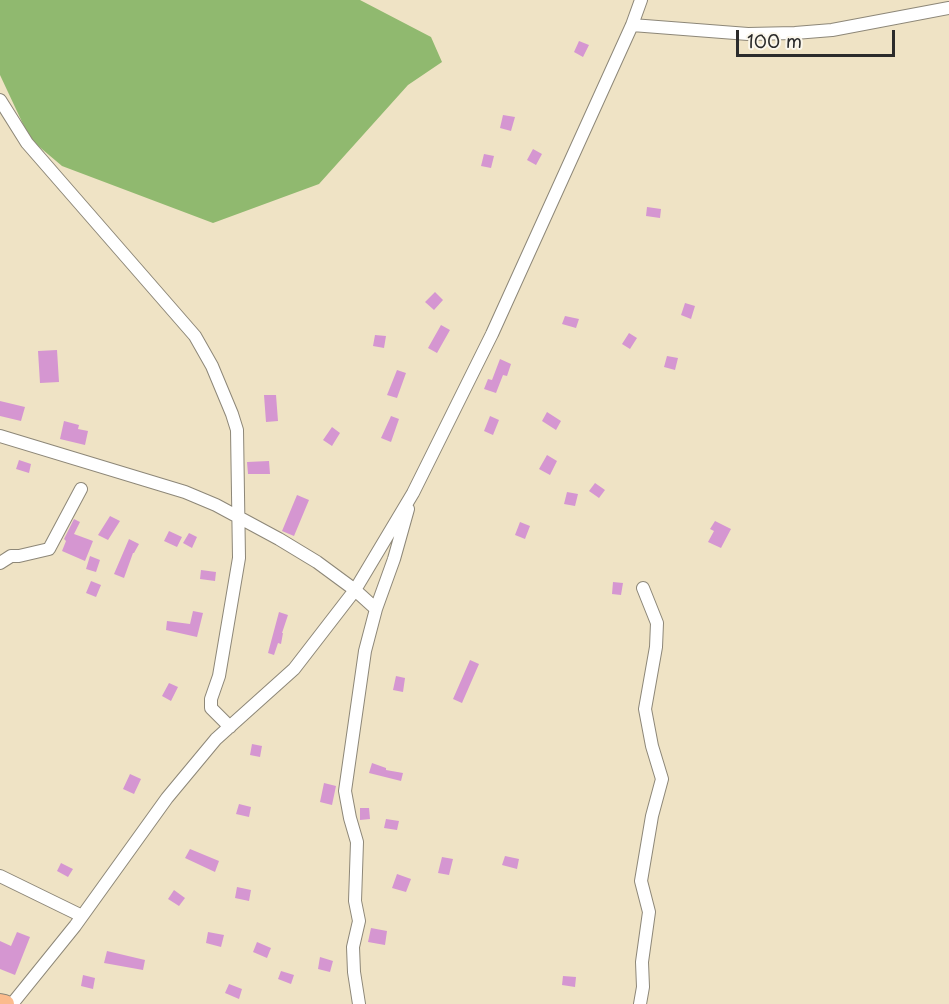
<!DOCTYPE html>
<style>
body{margin:0}
#map{position:relative;width:949px;height:1004px;overflow:hidden;background:#efe3c5;font-family:"Playpen Sans",sans-serif}
canvas{display:block}
.scale{position:absolute;left:736px;top:30px;width:159px;height:27px;box-sizing:border-box;border:3px solid #2b2b2b;border-top:0;padding-left:8px;font-size:18px;line-height:21px;white-space:nowrap;color:#2b2b2b;-webkit-text-stroke:4px #fbf7ec;paint-order:stroke}
</style>
<div id="map">
<canvas width="949" height="1004"></canvas>
<div class="scale">100 m</div>
</div>
<script>
const g = document.querySelector('canvas').getContext('2d');
g.lineJoin = 'round';
function paint(path, color) { g.fillStyle = color; g.fill(path, 'evenodd'); }
const toPath = rows => new Path2D(rows.map(r => 'M' + r).join(''));
function strokePath(path, color, width, dash) { g.strokeStyle = color; g.lineWidth = width; g.lineCap = dash ? 'butt' : 'round'; g.setLineDash(dash || []); g.stroke(path); }
const forest = toPath([
 [0,0,360,0,431,37,442,62,408,85,319,184,213,223,62,166,30,139,0,75]
]);
const building = toPath([
 [579,41,589,45,583,57,574,52],
 [503,115,515,117,511,131,500,128],
 [533,149,542,154,536,165,527,160],
 [484,154,494,156,491,168,481,166],
 [647,207,661,209,660,218,646,216],
 [435,292,443,300,434,310,425,302],
 [685,303,695,306,691,319,681,315],
 [565,316,579,319,576,328,562,324],
 [441,325,450,330,437,353,428,348],
 [629,333,637,338,630,349,622,344],
 [375,335,386,336,384,348,373,346],
 [57,350,59,382,40,383,38,351],
 [667,356,678,358,675,370,664,367],
 [500,359,511,364,507,376,503,375,496,393,484,389,488,379,492,380],
 [397,370,406,373,397,398,387,395],
 [264,395,276,395,278,421,266,422],
 [0,401,25,407,21,421,0,416],
 [547,412,561,421,556,430,542,421],
 [391,416,399,419,391,442,381,438],
 [490,416,499,420,493,435,484,431],
 [64,421,79,425,78,429,88,431,85,445,60,439],
 [332,427,340,433,332,446,323,440],
 [547,455,557,461,550,475,539,469],
 [19,460,31,464,29,473,16,469],
 [269,461,270,474,248,474,247,462],
 [595,483,605,490,599,498,589,491],
 [567,492,578,494,575,506,564,504],
 [297,495,309,500,294,536,282,531],
 [110,516,120,521,108,540,98,535],
 [74,519,80,522,74,534,93,541,85,561,62,551,66,541,64,539],
 [715,521,731,529,721,548,708,542,714,531,710,529],
 [520,522,530,526,525,539,515,535],
 [169,531,182,537,177,547,164,541],
 [189,533,197,537,192,548,183,543],
 [129,539,139,544,134,553,133,553,124,578,114,574],
 [90,556,100,560,96,572,86,569],
 [201,570,216,572,215,581,200,579],
 [91,581,101,585,96,597,86,593],
 [613,582,623,583,621,595,612,594],
 [193,611,203,613,197,637,166,630,167,621,190,624],
 [279,612,288,615,282,633,283,633,281,644,278,643,274,655,268,653],
 [470,660,479,664,462,703,453,699],
 [396,676,405,678,403,692,393,690],
 [169,683,178,687,171,701,162,696],
 [252,744,262,746,260,757,250,755],
 [372,763,386,768,386,770,403,773,401,781,369,773],
 [130,774,141,779,134,794,123,789],
 [324,783,336,786,332,805,320,802],
 [239,804,251,807,249,817,236,814],
 [360,808,369,808,370,819,360,820],
 [386,819,399,821,397,830,384,828],
 [190,849,219,861,215,872,185,858],
 [505,856,519,859,517,869,502,865],
 [442,857,453,859,449,875,438,873],
 [61,863,73,869,68,877,57,871],
 [397,874,411,879,406,892,392,888],
 [237,887,251,890,249,901,235,898],
 [174,890,185,898,179,906,168,899],
 [371,928,387,931,385,945,368,942],
 [17,932,30,937,15,975,0,969,0,941,11,946],
 [208,932,224,935,221,947,206,943],
 [257,942,271,948,267,958,253,952],
 [107,951,145,960,143,970,104,963],
 [320,957,333,961,330,972,318,969],
 [281,971,294,975,291,984,278,979],
 [83,975,95,978,93,989,81,986],
 [563,976,576,977,575,987,562,985],
 [229,984,242,989,239,999,225,993]
]);
const minor = toPath([
 [632,25,748,34,795,33,832,30,949,8],
 [0,100,27,143,195,336,212,366,232,414,237,430,239,558,219,676,211,699,211,708,230,727],
 [0,436,185,492,216,505,279,539,317,562,355,590,376,609],
 [0,563,11,556,19,556,49,549,81,489],
 [0,876,82,916],
 [12,1004,75,926,167,798,216,739,294,669,355,590,413,493,492,334,632,25,641,0],
 [359,1004,354,972,353,947,359,921,355,901,357,842,350,818,345,791,365,651,376,609,394,559,408,509],
 [640,1004,643,987,642,962,649,912,641,881,652,816,662,779,652,746,645,709,656,647,657,623,643,588]
]);
const highway = toPath([
 [0,1003,5,1004]
]);
paint(forest, '#90b96f');
paint(building, '#d596d1');
strokePath(minor, '#8d8778', 14);
strokePath(highway, '#8d8778', 20);
strokePath(minor, '#fff', 12);
strokePath(highway, '#fbbb8d', 18);
</script>
